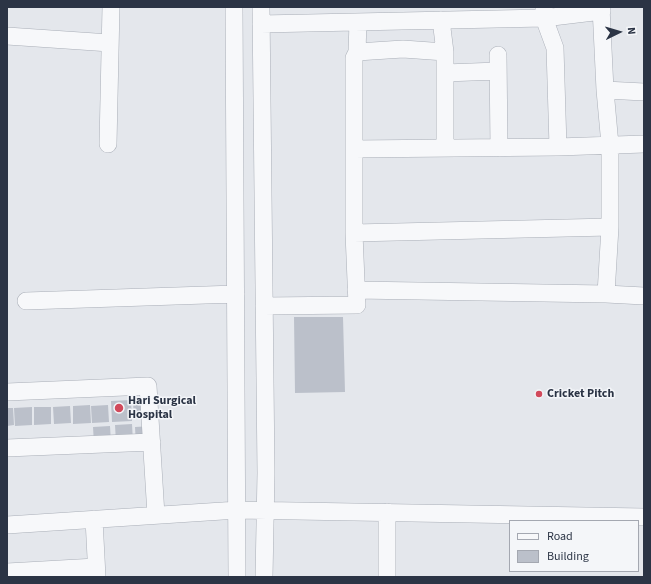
<!DOCTYPE html>
<style>
body{margin:0}
#map{position:relative;width:651px;height:584px;overflow:hidden;background:#e4e7ec;font-family:"Source Sans 3",sans-serif}
canvas{display:block}
.frame{position:absolute;inset:0;border:8px solid #2b3445;pointer-events:none}
.legend{position:absolute;left:509px;top:520px;width:130px;height:52px;box-sizing:border-box;background:#f4f6f9;border:1px solid #a4a8b1;margin:0;padding:5px 7px;list-style:none;font-size:12px;color:#2b3445}
.legend li{display:flex;align-items:center;gap:8px;height:20px}
.legend b{width:20px;border:1px solid #a4a8b1}
.north{position:absolute;left:599px;top:12px;width:40px;height:40px;-webkit-text-stroke:3px #f4f6f9;paint-order:stroke;rotate:85deg;font-size:11px;font-weight:700;line-height:16px;text-align:center;color:#2b3445}
.north::after{content:'';display:block;margin:auto;width:14px;height:18px;background:#2b3445;clip-path:polygon(50% 0,100% 100%,50% 72%,0 100%)}
</style>
<div id="map">
<canvas width="651" height="584"></canvas>
<div class="frame"></div>
<ul class="legend">
<li><b style="height:5px;background:#f7f8fa"></b>Road</li>
<li><b style="height:11px;background:#bbc0ca"></b>Building</li>
</ul>
<div class="north">N</div>
</div>
<script>
const g = document.querySelector('canvas').getContext('2d');
g.lineJoin = 'round';
function paint(path, color) { g.fillStyle = color; g.fill(path, 'evenodd'); }
const toPath = rows => new Path2D(rows.map(r => 'M' + r).join(''));
function strokePath(path, color, width, dash) { g.strokeStyle = color; g.lineWidth = width; g.lineCap = dash ? 'butt' : 'round'; g.setLineDash(dash || []); g.stroke(path); }
function write(font, color, halo, rows, align = 'center') {
  g.font = font + ' "Source Sans 3",sans-serif'; g.lineWidth = 3; g.setLineDash([]); g.textBaseline = 'middle'; g.strokeStyle = halo; g.fillStyle = color; for (const [text, x, y, turn = 0] of rows) {
    g.save(); g.translate(x, y); g.rotate((+turn || 0) * Math.PI / 180); g.textAlign = isNaN(turn) ? turn : align; if (halo) g.strokeText(text, 0, 0); g.fillText(text, 0, 0); g.restore();
  }
}
const building = toPath([
 [294,317,343,317,345,392,295,393],
 [131,400,132,421,112,422,111,401],
 [150,401,151,418,134,419,133,402],
 [90,405,91,423,73,424,73,406],
 [108,405,109,422,92,423,91,406],
 [70,406,71,423,54,424,53,407],
 [32,407,32,425,15,426,14,408],
 [34,407,51,407,51,424,34,425],
 [7,408,13,408,14,425,7,426],
 [132,424,133,442,116,442,115,425],
 [110,426,111,443,94,444,93,427],
 [152,426,136,445,135,427]
]);
const minor = toPath([
 [234,7,237,577],
 [261,7,266,473,264,577],
 [441,20,445,52,445,148],
 [261,24,544,18,544,7],
 [7,36,110,43],
 [357,52,358,22],
 [498,55,499,148],
 [445,73,498,71],
 [605,90,644,92],
 [108,144,111,7],
 [558,147,555,48,544,18,602,11],
 [354,149,558,147,644,144],
 [354,233,610,227],
 [356,290,606,294,610,227,610,145,605,90,601,7],
 [606,294,644,296],
 [26,301,236,294],
 [264,306,357,305,354,233,354,58,357,52,403,49,445,52],
 [7,392,148,386,156,515],
 [7,448,152,442],
 [387,512,387,577],
 [94,519,97,577],
 [7,525,238,510,644,517],
 [7,572,96,567]
]);
const markers = [
 [539,394,4,"#d1495b"],
 [119,408,5,"#d1495b"]
];
const poiNames = [
 ["Cricket Pitch",547,394],
 ["Hari Surgical",128,401],
 ["Hospital",128,415]
];
paint(building, '#bbc0ca');
strokePath(minor, '#a9aeb7', 18);
strokePath(minor, '#f7f8fa', 17);
for (const [x, y, r, color] of markers) { const dot = new Path2D(); dot.arc(x, y, r, 0, 2 * Math.PI); g.fillStyle = color; g.fill(dot); strokePath(dot, '#f4f6f9', 1.5); }
write('bold 12px', '#2b3445', '#f4f6f9', poiNames, 'left');
</script>
